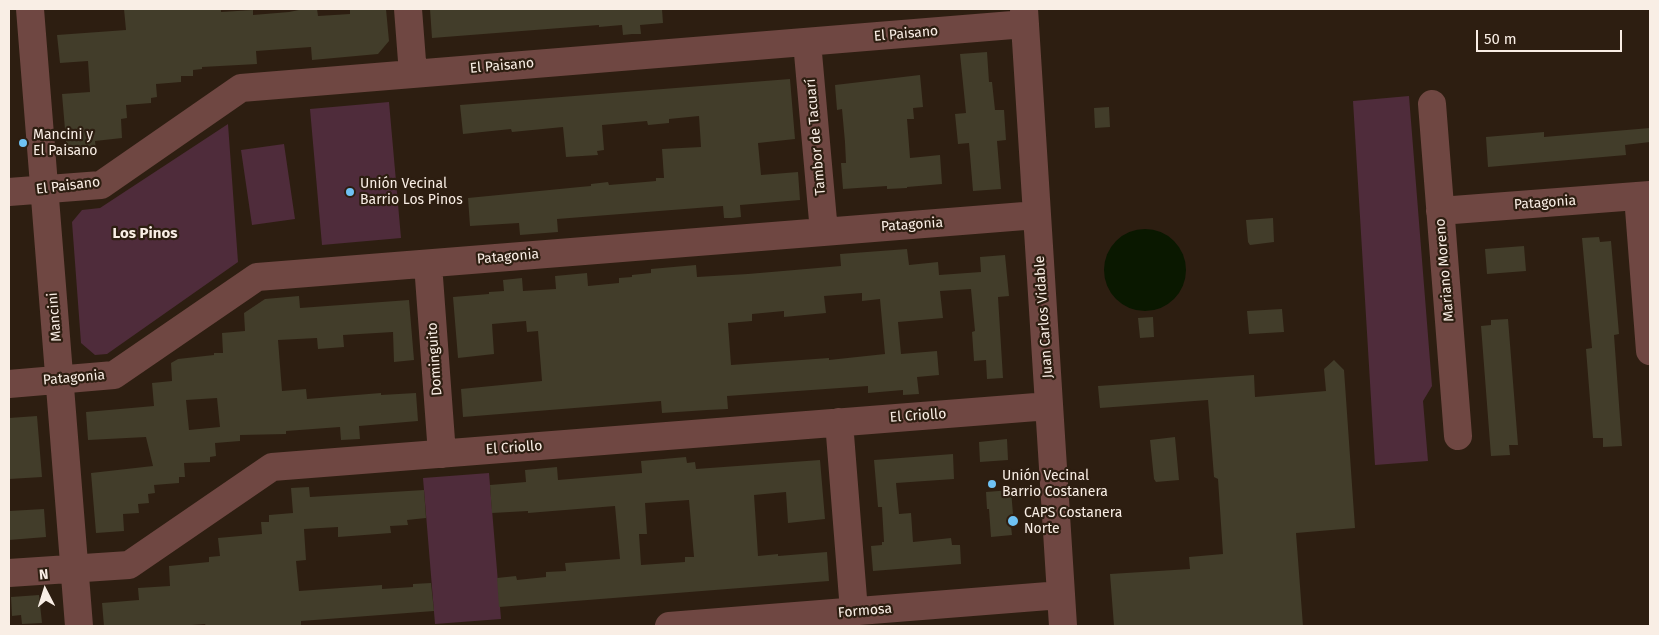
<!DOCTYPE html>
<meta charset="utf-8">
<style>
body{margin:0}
#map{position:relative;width:1659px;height:635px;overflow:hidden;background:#2d1e11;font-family:"Fira Sans",sans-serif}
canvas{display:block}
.frame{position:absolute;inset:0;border:10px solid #f9eee5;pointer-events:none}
.north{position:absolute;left:20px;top:565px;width:50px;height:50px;-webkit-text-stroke:4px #2d1e11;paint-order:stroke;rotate:355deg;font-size:14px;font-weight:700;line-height:20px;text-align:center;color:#f9eee5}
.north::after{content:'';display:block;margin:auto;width:18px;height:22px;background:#f9eee5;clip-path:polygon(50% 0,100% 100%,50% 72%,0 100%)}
.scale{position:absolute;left:1476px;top:30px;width:146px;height:22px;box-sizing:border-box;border:2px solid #f9eee5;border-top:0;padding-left:6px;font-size:15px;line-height:18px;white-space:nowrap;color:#f9eee5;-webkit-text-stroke:4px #2d1e11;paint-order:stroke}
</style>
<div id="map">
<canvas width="1659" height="635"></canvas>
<div class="frame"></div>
<div class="north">N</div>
<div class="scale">50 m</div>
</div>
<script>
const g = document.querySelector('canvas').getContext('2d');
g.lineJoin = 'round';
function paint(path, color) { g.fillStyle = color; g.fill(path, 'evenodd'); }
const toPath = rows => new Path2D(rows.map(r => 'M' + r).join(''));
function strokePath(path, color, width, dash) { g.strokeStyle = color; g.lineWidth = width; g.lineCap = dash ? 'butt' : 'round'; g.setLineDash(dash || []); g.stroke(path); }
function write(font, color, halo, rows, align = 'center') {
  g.font = font + ' "Fira Sans",sans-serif'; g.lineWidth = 4.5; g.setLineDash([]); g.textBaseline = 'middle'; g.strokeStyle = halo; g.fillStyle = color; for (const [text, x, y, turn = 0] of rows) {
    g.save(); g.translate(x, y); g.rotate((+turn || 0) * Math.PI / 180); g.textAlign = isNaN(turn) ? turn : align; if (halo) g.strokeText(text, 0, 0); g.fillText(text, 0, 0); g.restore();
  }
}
const green = toPath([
 [1409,96,1432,386,1423,401,1428,461,1375,465,1353,101],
 [389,102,401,238,322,245,310,109],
 [228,124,238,262,107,354,95,355,81,343,72,222,82,210,100,208],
 [284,144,295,219,252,225,241,150],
 [489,473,501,619,435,624,423,478]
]);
const water = toPath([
 '1104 270a41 41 0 1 1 82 0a41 41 0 1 1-82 0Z'
]);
const building = toPath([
 [124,9,144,9,144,10,221,9,221,12,253,10,253,15,289,12,299,10,299,9,317,9,318,16,350,14,350,9,386,9,389,41,378,54,312,60,311,47,256,51,257,64,202,67,202,69,193,70,193,76,181,76,181,82,156,84,157,97,151,98,151,103,126,105,127,118,121,119,122,138,95,141,96,151,67,153,62,94,90,92,88,61,60,63,57,35,126,30],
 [430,9,662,9,663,23,640,25,641,34,632,34,623,35,622,25,599,27,599,25,432,38],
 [987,52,989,82,992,82,995,110,1004,110,1006,140,997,141,1001,189,973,191,969,143,958,144,955,114,966,113,960,54],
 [920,75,923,107,913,108,914,119,907,119,910,158,940,155,942,184,907,187,907,188,887,189,887,186,843,189,841,163,846,163,845,142,842,109,837,110,835,85],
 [790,79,795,139,758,143,761,175,798,172,800,200,740,205,741,217,732,218,724,218,723,206,557,219,558,232,520,235,519,223,470,226,468,198,580,187,591,186,591,184,608,182,609,185,645,182,656,181,656,178,664,178,662,149,701,147,699,116,669,119,669,123,648,125,647,121,602,125,604,150,597,151,598,155,566,157,563,127,512,132,511,129,463,134,460,105],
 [1109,107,1110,127,1095,128,1094,108],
 [1650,128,1650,142,1625,145,1626,155,1488,167,1486,137,1544,132,1544,137],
 [1273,218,1274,242,1250,245,1248,242,1246,220],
 [1599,237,1600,242,1611,241,1619,334,1614,335,1622,446,1603,447,1603,438,1593,438,1586,349,1592,348,1582,238],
 [1524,246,1526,271,1487,274,1485,249],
 [907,249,909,265,938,262,939,275,981,272,980,257,1005,255,1009,296,998,297,1003,378,987,379,986,360,974,361,972,332,975,331,971,289,940,291,943,318,898,322,901,354,937,351,939,375,917,377,919,394,903,395,903,390,868,393,868,386,727,396,728,409,707,410,662,413,661,401,463,417,461,389,542,381,538,331,527,332,526,321,492,324,494,354,458,358,453,297,489,294,489,292,504,291,503,280,522,278,523,291,556,289,555,276,587,273,588,286,619,283,619,278,632,277,632,275,651,273,651,269,696,265,697,277,748,274,841,266,840,254],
 [862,293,862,301,880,299,885,354,829,360,829,358,731,365,728,323,752,321,752,314,784,311,784,317,826,313,824,296],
 [299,296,300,308,409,300,414,360,394,362,393,332,343,335,344,347,318,349,317,338,278,340,282,391,306,389,307,399,381,393,381,395,416,393,418,421,359,426,360,439,341,440,340,427,286,431,286,434,240,435,240,441,215,443,216,456,210,457,210,462,184,463,185,477,179,477,179,483,154,485,155,493,148,494,149,503,138,504,139,513,123,514,124,531,96,533,91,473,153,466,146,437,88,440,86,412,154,406,152,383,172,381,171,363,178,359,214,355,214,353,223,353,222,333,245,331,244,313,265,299],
 [217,398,220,427,189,430,186,400],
 [1282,309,1284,332,1249,334,1247,311],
 [1153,317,1154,337,1140,338,1138,318],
 [1508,319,1518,445,1509,445,1510,455,1491,456,1481,326,1491,325,1491,320],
 [1334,360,1344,370,1355,528,1296,533,1303,626,1114,626,1110,574,1190,569,1189,557,1223,554,1218,479,1214,477,1208,400,1100,408,1098,386,1254,375,1255,397,1326,391,1324,369],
 [37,416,42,477,9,479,9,418],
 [1175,437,1179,480,1156,482,1154,479,1150,440],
 [1007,439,1008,460,980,462,979,442],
 [953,454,954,479,896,483,899,514,911,513,913,542,951,538,952,545,960,545,961,564,873,571,871,546,882,545,882,542,884,542,882,507,878,507,874,460],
 [686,457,687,463,695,462,696,469,820,460,825,519,788,523,786,492,754,495,756,525,758,556,778,554,778,556,827,552,829,581,499,607,497,578,516,576,517,580,546,577,546,572,566,571,565,563,620,559,615,506,528,513,528,511,492,513,490,485,526,482,525,470,557,467,558,480,642,473,641,461],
 [689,500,694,557,685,557,685,562,641,565,639,534,647,534,645,503],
 [309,487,310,497,424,490,426,518,407,520,408,525,390,526,391,533,338,537,338,527,304,529,306,560,296,561,299,591,382,585,382,589,413,587,413,584,431,583,434,611,301,621,301,626,206,626,205,624,178,626,104,626,102,603,139,600,138,588,170,586,169,566,209,562,209,557,220,556,218,538,262,534,261,522,269,522,269,515,293,513,291,488],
 [1011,490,1014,526,1011,526,1012,535,991,537,989,509,987,509,986,492],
 [44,509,46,537,9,540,9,511],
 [39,595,42,623,22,624,21,615,12,616,11,597]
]);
const minor = toPath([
 [30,9,79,626],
 [408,9,413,74],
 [1024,9,1063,626],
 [807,42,824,232],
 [1432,104,1458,436],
 [9,192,101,185,241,88,1025,24],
 [1638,196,1650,351],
 [1440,211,1650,195],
 [428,264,442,454],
 [9,384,114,375,257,277,1037,215],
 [839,422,854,611],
 [9,573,129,565,272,467,1049,406],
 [669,626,1061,595]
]);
const markers = [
 [23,143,5,"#6fc2f4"],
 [350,192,5,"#6fc2f4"],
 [992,484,5,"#6fc2f4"],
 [1013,521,6,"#6fc2f4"]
];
const streetNames = [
 ["El Paisano",906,34,-5],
 ["El Paisano",502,66,-5],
 ["Tambor de Tacuarí",816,137,-95],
 ["El Paisano",68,186,-7],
 ["Patagonia",1545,203,-4],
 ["Patagonia",912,225,-4],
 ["Patagonia",508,257,-5],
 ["Mariano Moreno",1445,270,-95],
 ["Mancini",55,317,-95],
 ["Juan Carlos Vidable",1044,317,-94],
 ["Dominguito",435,359,-94],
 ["Patagonia",74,378,-5],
 ["El Criollo",918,416,-4],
 ["El Criollo",514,448,-4],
 ["Formosa",865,611,-5]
];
const poiNames = [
 ["Mancini y",33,135],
 ["El Paisano",33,151],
 ["Unión Vecinal",360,184],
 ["Barrio Los Pinos",360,200],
 ["Unión Vecinal",1002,476],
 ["Barrio Costanera",1002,492],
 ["CAPS Costanera",1024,513],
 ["Norte",1024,529]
];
const neighbourhoodNames = [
 ["Los Pinos",145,234]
];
paint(green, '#4f2c3b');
paint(water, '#0a1800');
paint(building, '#423d2a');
strokePath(minor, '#6f4742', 28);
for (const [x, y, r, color] of markers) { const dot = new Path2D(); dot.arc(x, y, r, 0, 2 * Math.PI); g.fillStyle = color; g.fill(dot); strokePath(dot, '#2d1e11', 2); }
write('14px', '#f9eee5', '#2d1e11', streetNames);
write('14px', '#f9eee5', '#2d1e11', poiNames, 'left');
write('bold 15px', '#f9eee5', '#2d1e11', neighbourhoodNames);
</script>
